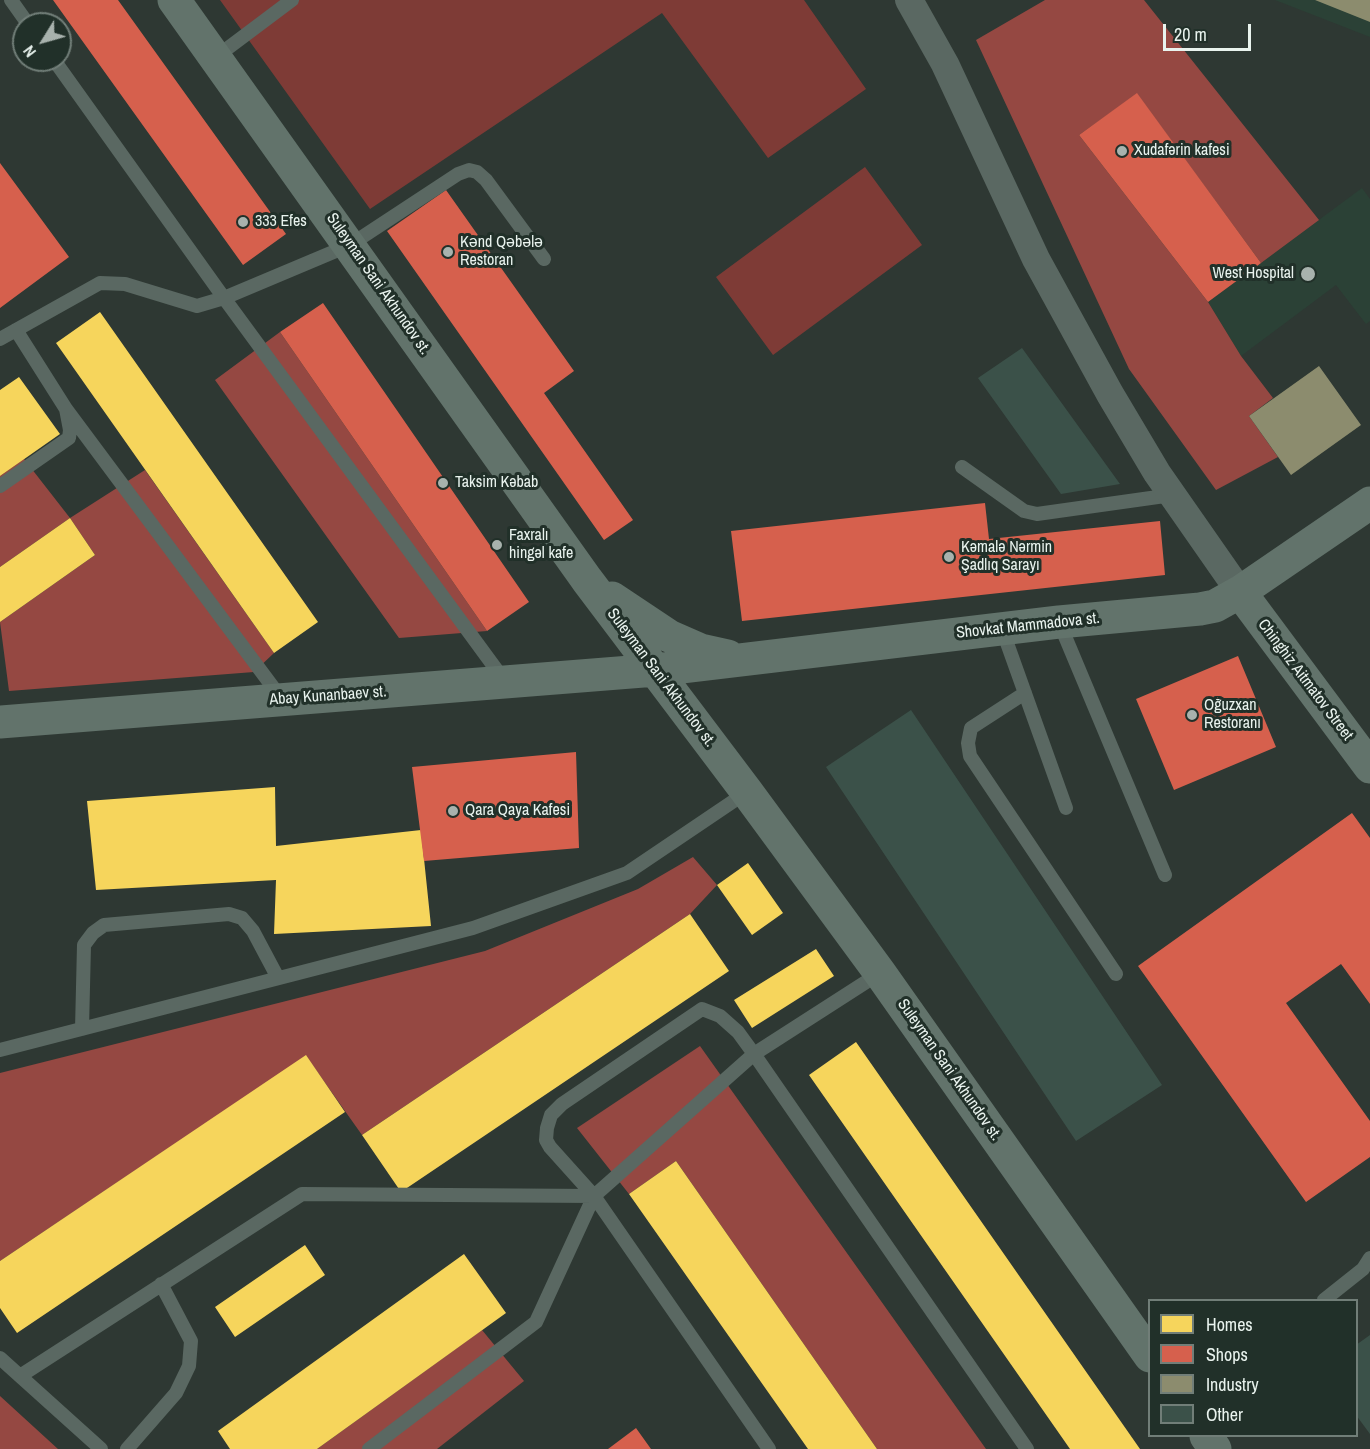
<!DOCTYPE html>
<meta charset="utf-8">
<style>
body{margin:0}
#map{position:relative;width:1370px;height:1449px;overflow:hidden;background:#2e3833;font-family:"Archivo Narrow",sans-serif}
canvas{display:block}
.legend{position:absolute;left:1148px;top:1299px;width:210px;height:138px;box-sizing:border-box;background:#213029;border:2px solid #717e78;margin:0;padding:8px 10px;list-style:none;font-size:18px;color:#e9f3ee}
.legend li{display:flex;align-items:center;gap:12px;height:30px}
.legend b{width:30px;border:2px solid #717e78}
.north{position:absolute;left:12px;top:12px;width:60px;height:60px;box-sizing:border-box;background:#213029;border:2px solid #717e78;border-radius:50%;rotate:233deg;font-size:16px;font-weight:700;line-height:24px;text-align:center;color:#e9f3ee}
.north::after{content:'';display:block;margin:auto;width:21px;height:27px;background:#a8b2ad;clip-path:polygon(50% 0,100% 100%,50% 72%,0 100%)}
.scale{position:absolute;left:1163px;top:24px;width:88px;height:27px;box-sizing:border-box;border:3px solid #e9f3ee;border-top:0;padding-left:8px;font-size:18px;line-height:21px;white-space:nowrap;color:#e9f3ee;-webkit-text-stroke:4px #213029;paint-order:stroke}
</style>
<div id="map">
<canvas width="1370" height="1449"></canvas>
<ul class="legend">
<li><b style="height:16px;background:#f6d55c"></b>Homes</li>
<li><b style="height:16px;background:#d6604d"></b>Shops</li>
<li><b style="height:16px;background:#8c8c6e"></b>Industry</li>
<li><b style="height:16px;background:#3b5149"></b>Other</li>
</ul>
<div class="north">N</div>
<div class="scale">20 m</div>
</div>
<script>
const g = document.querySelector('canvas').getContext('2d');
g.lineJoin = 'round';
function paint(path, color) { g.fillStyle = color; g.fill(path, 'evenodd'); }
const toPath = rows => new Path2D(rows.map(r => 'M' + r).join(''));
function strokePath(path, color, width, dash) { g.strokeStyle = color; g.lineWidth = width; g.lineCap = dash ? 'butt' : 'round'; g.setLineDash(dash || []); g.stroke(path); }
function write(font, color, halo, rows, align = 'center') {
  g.font = font + ' "Archivo Narrow",sans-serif'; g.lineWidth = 6; g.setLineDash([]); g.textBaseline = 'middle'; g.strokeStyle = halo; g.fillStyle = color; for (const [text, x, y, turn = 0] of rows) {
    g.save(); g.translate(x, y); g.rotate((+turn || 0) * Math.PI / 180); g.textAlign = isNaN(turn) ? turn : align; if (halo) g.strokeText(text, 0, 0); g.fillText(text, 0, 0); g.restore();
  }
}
const built = toPath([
 [1275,0,1370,0,1370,37],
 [1362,188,1370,199,1370,321,1366,324,1336,285,1241,356,1208,302]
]);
const green = toPath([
 [220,0,804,0,866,89,768,158,662,13,370,209],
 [865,167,922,245,773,355,716,277]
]);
const forest = toPath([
 [1045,0,1144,0,1319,220,1261,263,1137,94,1079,135,1208,302,1241,356,1273,398,1249,416,1278,457,1216,490,1129,369,976,40],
 [280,332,487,631,399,638,215,380],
 [24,459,70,518,145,470,274,653,254,672,9,691,0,622,95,555,70,518,0,567,0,476],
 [693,857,717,885,690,914,362,1135,306,1056,0,1261,0,1073,485,951,638,889],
 [700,1046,986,1449,877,1449,676,1161,629,1194,577,1128],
 [482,1330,524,1381,437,1449,317,1449],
 [0,1396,58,1449,0,1449]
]);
const homes = toPath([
 [100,312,318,622,274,653,56,343],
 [19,377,60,434,0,476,0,390],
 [70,518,95,555,0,622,0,567],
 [275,787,276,846,421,830,431,926,274,934,276,880,96,890,87,801],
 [748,863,783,913,752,935,717,885],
 [690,914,729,971,401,1192,362,1135],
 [816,949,834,976,752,1028,734,1000],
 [856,1042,1140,1449,1070,1449,809,1075],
 [306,1055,345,1112,17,1333,0,1308,0,1261],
 [676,1161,877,1449,808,1449,629,1194],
 [305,1245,325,1275,235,1337,215,1307],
 [464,1254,506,1313,317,1449,230,1449,218,1431]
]);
const shops = toPath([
 [53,0,118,0,286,234,243,265],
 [1137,93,1261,263,1208,302,1079,135],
 [0,163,69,257,0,308],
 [446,190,574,371,544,393,633,520,604,540,387,231],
 [323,303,529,602,487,631,280,332],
 [985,503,989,539,1160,521,1165,575,742,621,731,531],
 [1238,656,1276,747,1174,790,1136,699],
 [576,752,579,848,424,861,412,767],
 [1352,813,1370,838,1370,1004,1341,964,1286,1003,1370,1121,1370,1157,1306,1202,1138,966],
 [636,1428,651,1449,608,1449]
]);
const industry = toPath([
 [1315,0,1370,0,1370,22],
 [1319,366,1361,425,1291,475,1249,416]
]);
const building = toPath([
 [1022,348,1120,484,1061,494,978,378],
 [911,710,1162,1085,1076,1141,826,767],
 [1370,1335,1370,1434,1356,1415,1356,1345]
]);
const lane = toPath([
 [11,0,28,24],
 [216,57,292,0],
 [54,60,224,298,504,680],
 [0,339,100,283,125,284,197,306,224,298,350,245,458,174,469,170,477,172,486,180,544,259],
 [66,409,281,698],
 [962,467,1024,511,1037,514,1172,495],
 [0,486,69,438,70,430,66,409,16,330],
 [1059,622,1165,875],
 [1002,629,1066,808],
 [1025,693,971,728,968,743,970,756,1116,974],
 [82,1029,84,945,93,933,104,925,229,914,242,918,253,931,278,978],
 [0,1050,473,928,627,873,747,792],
 [1324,1300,1363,1269,1370,1258],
 [0,1358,101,1449],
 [20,1376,302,1194,594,1196],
 [127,1449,176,1393,189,1366,191,1341,161,1284],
 [369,1449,536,1322,594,1196,754,1054,1027,1449],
 [769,1449,594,1196,550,1147,546,1140,547,1128,551,1115,562,1104,702,1009,720,1016,738,1032,754,1054,880,973]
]);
const street = toPath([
 [909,0,945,64,1036,259,1110,394,1157,473,1240,592]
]);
const secondary = toPath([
 [174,0,587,580,747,792,880,973,1150,1356],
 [1240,592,1370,767],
 [612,598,669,636,701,650,728,656],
 [0,722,656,670,1059,622,1200,609,1215,606,1240,592,1370,503],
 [1206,1436,1215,1449]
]);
const markers = [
 [1122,151,6,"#a8b2ad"],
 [243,222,6,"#a8b2ad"],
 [448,252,6,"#a8b2ad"],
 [1308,274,8,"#a8b2ad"],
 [443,483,6,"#a8b2ad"],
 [497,545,6,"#a8b2ad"],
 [949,557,6,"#a8b2ad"],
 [1192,715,6,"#a8b2ad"],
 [453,811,6,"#a8b2ad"]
];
const poiNames = [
 ["Xudafərin kafesi",1134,151],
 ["333 Efes",255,222],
 ["Kәnd Qәbәlә",460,243],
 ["Restoran",460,261],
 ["West Hospital",1294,274,"right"],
 ["Taksim Kəbab",455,483],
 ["Faxralı",509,536],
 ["hingəl kafe",509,554],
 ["Kəmalə Nərmin",961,548],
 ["Şadlıq Sarayı",961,566],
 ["Oğuzxan",1204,706],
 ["Restoranı",1204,724],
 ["Qara Qaya Kafesi",465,811]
];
const streetNames = [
 ["Suleyman Sani Akhundov st.",378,284,55],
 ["Shovkat Mammadova st.",1028,626,-6],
 ["Suleyman Sani Akhundov st.",661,678,53],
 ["Chinghiz Aitmatov Street",1305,680,53],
 ["Abay Kunanbaev st.",328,696,-4],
 ["Suleyman Sani Akhundov st.",949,1070,55]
];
paint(built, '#2b4136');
paint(green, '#7e3b36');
paint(forest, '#954842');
paint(homes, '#f6d55c');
paint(shops, '#d6604d');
paint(industry, '#8c8c6e');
paint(building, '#3b5149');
strokePath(lane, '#5a6862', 14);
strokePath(street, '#5a6862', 28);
strokePath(secondary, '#62736b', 33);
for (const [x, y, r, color] of markers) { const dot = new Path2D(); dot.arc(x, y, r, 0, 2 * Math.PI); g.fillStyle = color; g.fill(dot); strokePath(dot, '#213029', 2); }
write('16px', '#e9f3ee', '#213029', poiNames, 'left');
write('16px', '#e9f3ee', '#213029', streetNames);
</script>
